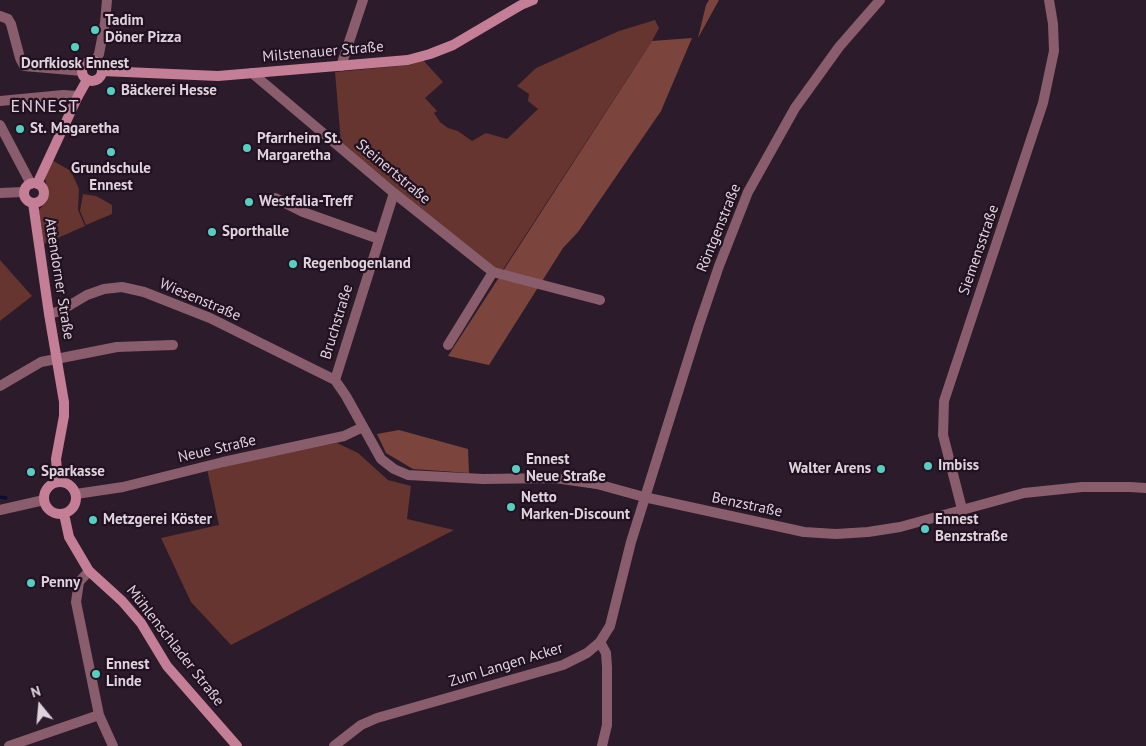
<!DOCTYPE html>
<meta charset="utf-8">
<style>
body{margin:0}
#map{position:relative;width:1146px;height:746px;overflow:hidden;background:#2c1b2a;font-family:"PT Sans",sans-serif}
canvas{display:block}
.north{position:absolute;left:15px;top:681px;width:50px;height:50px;-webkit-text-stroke:4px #221120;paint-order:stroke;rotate:343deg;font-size:14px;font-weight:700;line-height:20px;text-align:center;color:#dfd4de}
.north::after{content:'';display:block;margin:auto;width:18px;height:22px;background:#dfd4de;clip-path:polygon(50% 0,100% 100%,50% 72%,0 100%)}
</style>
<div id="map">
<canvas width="1146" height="746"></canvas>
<div class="north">N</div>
</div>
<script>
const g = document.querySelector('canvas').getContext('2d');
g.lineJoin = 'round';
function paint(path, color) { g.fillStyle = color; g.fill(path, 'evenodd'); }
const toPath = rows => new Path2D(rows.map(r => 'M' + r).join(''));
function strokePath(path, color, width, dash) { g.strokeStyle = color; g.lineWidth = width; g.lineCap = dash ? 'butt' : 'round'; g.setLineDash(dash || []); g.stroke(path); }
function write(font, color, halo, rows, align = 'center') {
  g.font = font + ' "PT Sans",sans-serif'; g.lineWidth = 4.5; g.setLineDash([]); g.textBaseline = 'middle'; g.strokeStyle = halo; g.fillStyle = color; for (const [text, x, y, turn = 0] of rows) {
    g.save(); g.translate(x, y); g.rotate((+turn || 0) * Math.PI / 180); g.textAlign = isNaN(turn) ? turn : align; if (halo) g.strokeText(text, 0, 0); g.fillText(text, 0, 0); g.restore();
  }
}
const green = toPath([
 [655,20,659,28,652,41,502,271,492,267,341,143,335,72,410,65,423,60,443,82,425,98,437,111,434,113,440,122,448,128,458,131,472,141,486,133,507,139,538,109,528,101,529,94,517,86,536,68,619,31],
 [50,159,71,171,79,189,78,210,85,226,44,244,39,210,46,202,49,194,45,179],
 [83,194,96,196,112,205,112,214,86,225,80,211],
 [0,260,32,296,0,321],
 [337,443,358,453,388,480,411,486,407,519,454,530,231,645,191,602,161,538,219,525,207,469]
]);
const forest = toPath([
 [709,0,719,0,698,38,706,5],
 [692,38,661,111,578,232,563,248,489,365,448,356,652,41],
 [399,430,468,449,469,473,413,469,386,453,377,434]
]);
const stream = toPath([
 [0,497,6,498]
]);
const street = toPath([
 [0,16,8,19,11,24,20,58,24,66,82,71],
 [95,62,99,54,105,23,107,0],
 [341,66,363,0],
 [252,73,394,193,493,272,600,300],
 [0,101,63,95,78,96],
 [0,125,31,184],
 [0,193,24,192],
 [394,193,335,380,346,396,381,459,394,469,408,475,483,479,555,478,597,484,644,497,804,532,836,534,868,532,900,527,1024,493,1082,487,1130,487,1146,488],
 [275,198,303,212,379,239],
 [49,314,60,311,87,295,104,289,122,287,144,292,210,318,335,380],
 [448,345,493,272],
 [0,386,41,362,117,347,173,345],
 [76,494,123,487,223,462,344,436,363,427],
 [962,509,943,435,944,401,1043,103,1054,51,1053,24,1049,0],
 [0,510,44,500],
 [89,571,79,582,76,602,99,715,113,746],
 [600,642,606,653,607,667,607,725,602,746],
 [9,746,99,715],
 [334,746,361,725,377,718,563,665,587,653,600,642,610,626,631,542,699,325,719,266,748,192,795,108,839,47,880,0]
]);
const secondary = toPath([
 '82 71a10 10 0 1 1 20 0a10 10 0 1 1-20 0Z',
 [102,71,218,76,408,60,430,54,453,45,521,5,533,0],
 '24 193a10 10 0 1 1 20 0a10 10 0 1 1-20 0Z',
 [37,184,78,96,87,80],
 [33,203,49,314,64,402,64,416,56,459,58,482],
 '44 498a16 16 0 1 1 32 0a16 16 0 1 1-32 0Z',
 [64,514,69,537,89,571,122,601,141,623,167,666,237,746]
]);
const markers = [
 [95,30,5,"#57cec2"],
 [75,47,5,"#57cec2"],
 [111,91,5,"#57cec2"],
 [20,129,5,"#57cec2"],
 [247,148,5,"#57cec2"],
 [111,152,5,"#57cec2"],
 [249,202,5,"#57cec2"],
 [212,232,5,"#57cec2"],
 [293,264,5,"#57cec2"],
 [928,466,5,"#57cec2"],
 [516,469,5,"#57cec2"],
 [881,469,5,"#57cec2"],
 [31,472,5,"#57cec2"],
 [511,507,5,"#57cec2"],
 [93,520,5,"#57cec2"],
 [925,529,5,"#57cec2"],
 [31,583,5,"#57cec2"],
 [96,674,5,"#57cec2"]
];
const poiNames = [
 ["Tadim",105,21],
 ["Döner Pizza",105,38],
 ["Dorfkiosk Ennest",75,64,"center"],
 ["Bäckerei Hesse",121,91],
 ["St. Magaretha",30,129],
 ["Pfarrheim St.",257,139],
 ["Margaretha",257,156],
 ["Grundschule",111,169,"center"],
 ["Ennest",111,186,"center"],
 ["Westfalia-Treff",259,202],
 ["Sporthalle",222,232],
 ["Regenbogenland",303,264],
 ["Ennest",526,460],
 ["Neue Straße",526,477],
 ["Imbiss",938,466],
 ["Walter Arens",871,469,"right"],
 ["Sparkasse",41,472],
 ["Netto",521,498],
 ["Marken-Discount",521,515],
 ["Metzgerei Köster",103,520],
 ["Ennest",935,520],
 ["Benzstraße",935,537],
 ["Penny",41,583],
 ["Ennest",106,665],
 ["Linde",106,682]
];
const streetNames = [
 ["Milstenauer Straße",323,52,-5],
 ["Steinertstraße",393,172,40],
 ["Röntgenstraße",719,228,-68],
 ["Siemensstraße",979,250,-71],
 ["Attendorner Straße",59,279,81],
 ["Wiesenstraße",200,300,23],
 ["Bruchstraße",337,322,-73],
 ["Neue Straße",217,449,-13],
 ["Benzstraße",747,505,12],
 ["Mühlenschlader Straße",175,646,52],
 ["Zum Langen Acker",506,665,-17]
];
const quarterNames = [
 ["ENNEST",45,107]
];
paint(green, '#66352f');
paint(forest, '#7b453e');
strokePath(stream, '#090c33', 3);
strokePath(street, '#895d6b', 10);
strokePath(secondary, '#c47e95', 10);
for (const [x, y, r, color] of markers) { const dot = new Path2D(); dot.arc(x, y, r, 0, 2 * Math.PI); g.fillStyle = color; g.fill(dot); strokePath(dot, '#221120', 2); }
write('bold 15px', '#dfd4de', '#221120', poiNames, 'left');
write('15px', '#dfd4de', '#221120', streetNames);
g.letterSpacing = '1px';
write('18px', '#dfd4de', '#221120', quarterNames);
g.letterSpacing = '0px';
</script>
